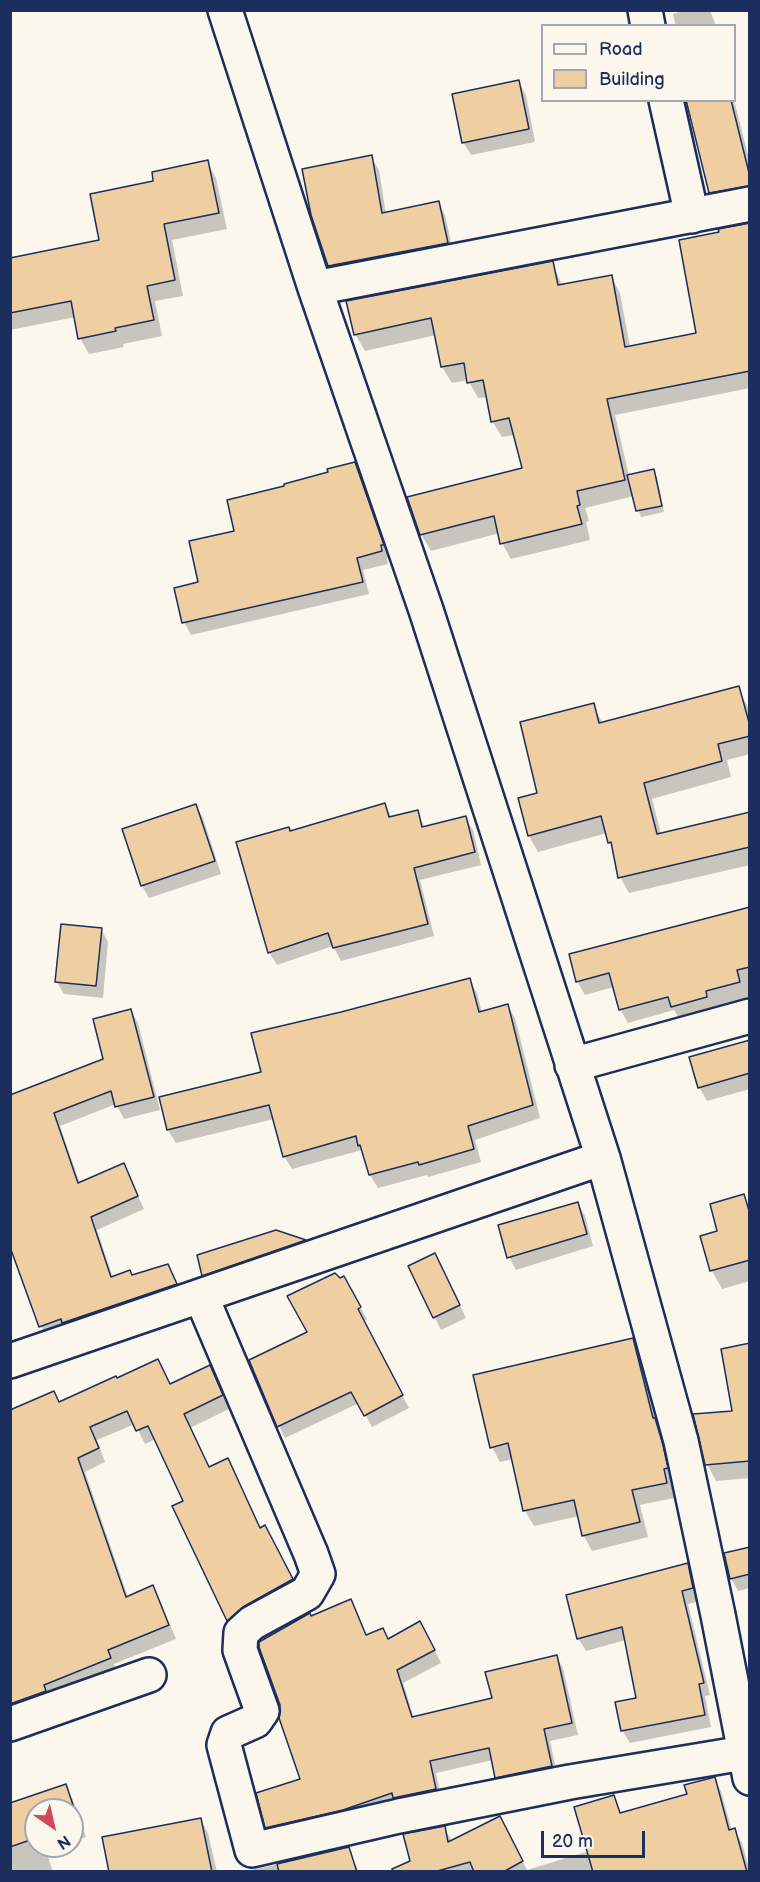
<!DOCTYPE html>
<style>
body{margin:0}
#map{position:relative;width:760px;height:1882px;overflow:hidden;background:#fbf7ec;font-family:"Balsamiq Sans",sans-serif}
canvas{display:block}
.frame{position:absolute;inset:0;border:12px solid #1b2f5e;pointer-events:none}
.legend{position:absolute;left:541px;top:24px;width:195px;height:78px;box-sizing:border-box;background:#fbf7ec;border:2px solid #a1a7b3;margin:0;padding:8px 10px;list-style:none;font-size:18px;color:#1b2f5e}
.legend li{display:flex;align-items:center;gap:12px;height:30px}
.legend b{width:30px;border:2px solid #a1a7b3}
.north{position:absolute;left:24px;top:1798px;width:60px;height:60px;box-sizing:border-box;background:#fbf7ec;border:2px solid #a1a7b3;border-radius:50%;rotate:146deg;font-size:16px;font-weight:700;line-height:24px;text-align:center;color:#1b2f5e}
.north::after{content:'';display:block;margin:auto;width:21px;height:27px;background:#d1495b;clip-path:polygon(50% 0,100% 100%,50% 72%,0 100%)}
.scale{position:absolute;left:541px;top:1831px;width:104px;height:27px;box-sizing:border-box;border:3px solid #1b2f5e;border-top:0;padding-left:8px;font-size:18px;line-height:21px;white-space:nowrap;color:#1b2f5e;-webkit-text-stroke:4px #fbf7ec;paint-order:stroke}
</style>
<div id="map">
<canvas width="760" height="1882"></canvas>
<div class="frame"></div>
<ul class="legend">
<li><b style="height:8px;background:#fbf7ec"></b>Road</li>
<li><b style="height:16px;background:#efcfa1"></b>Building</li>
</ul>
<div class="north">N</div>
<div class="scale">20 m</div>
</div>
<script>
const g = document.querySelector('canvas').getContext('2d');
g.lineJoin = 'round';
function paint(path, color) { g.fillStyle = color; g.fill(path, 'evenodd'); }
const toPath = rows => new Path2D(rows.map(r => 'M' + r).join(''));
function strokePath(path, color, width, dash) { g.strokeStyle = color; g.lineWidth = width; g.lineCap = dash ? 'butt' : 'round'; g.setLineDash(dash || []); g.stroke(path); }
const shadow = toPath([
 [687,10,710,10,716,26,676,26,673,14],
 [519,82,526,95,535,142,471,155,463,142],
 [687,100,734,100,750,163,750,200,718,205,711,192],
 [371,157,379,170,386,214,438,202,445,215,454,256,337,279,329,266,312,214],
 [207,162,216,178,227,229,172,240,183,296,155,301,162,336,123,344,124,347,89,354,80,338,76,317,10,330,10,259,101,241,155,182],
 [552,263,562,285,611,276,620,293,630,347,750,324,750,388,615,415,629,476,653,471,657,477,664,512,641,517,634,496,585,508,589,521,586,522,590,540,511,559,502,543,500,533,431,551,421,534,523,469,515,435,502,437,492,421,488,397,478,398,468,380,452,383,442,367,436,335,365,351,355,334],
 [354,463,361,476,389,557,387,558,388,564,363,570,369,594,191,635,184,622,200,583,236,532,330,473],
 [738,688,750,711,750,754,727,760,731,777,652,799,661,834,750,814,750,865,629,893,620,877,614,850,607,833,538,852,529,836,519,799,539,794,593,705,603,724],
 [385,805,392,818,417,812,425,828,465,818,473,830,481,865,420,880,434,936,341,961,333,946,277,965,269,952,289,829,291,832],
 [196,806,203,818,221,874,149,898,142,886,124,830],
 [750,908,750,1001,680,1020,674,1010,628,1023,620,1009,614,987,585,995,577,981],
 [101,929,108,942,103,998,64,994,56,981],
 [469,980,477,993,482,1013,507,1005,515,1018,540,1118,475,1140,481,1162,428,1177,427,1175,378,1188,370,1175,362,1150,292,1169,284,1156,274,1119,176,1143,168,1130,161,1098,262,1073],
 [131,1011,138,1023,160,1110,124,1119,116,1104,60,1126,80,1184,123,1165,144,1209,97,1230,113,1278,132,1277,168,1266,183,1297,48,1339,41,1326,13,1252,10,1253,10,1148,105,1060],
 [750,1042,750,1089,707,1101,699,1087],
 [743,1196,750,1207,750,1281,722,1289,712,1271,702,1237,719,1232],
 [577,1203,585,1216,593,1246,516,1270,509,1257],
 [276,1232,305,1241,311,1253,210,1288,203,1275],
 [410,1267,442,1268,466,1318,441,1330],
 [343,1278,367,1319,363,1321,409,1408,372,1427,359,1403,285,1438,279,1426,309,1333,340,1279],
 [633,1340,641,1355,659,1427,663,1434,675,1483,671,1484,674,1498,640,1505,648,1537,592,1551,584,1536,579,1516,534,1526,525,1511,513,1459,500,1462,492,1447],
 [750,1345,750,1478,716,1481,707,1464,734,1412],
 [209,1367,229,1409,190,1428,210,1469,227,1460,261,1529,272,1541,300,1593,236,1633,174,1507,185,1501,156,1439,145,1444,135,1424,97,1440,105,1462,85,1472,128,1597,153,1587,160,1601,176,1639,114,1664,117,1672,10,1720,10,1412,170,1385],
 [750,1548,750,1588,738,1591,731,1578],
 [687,1565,694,1577,699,1601,688,1604,710,1695,705,1696,711,1727,630,1743,622,1730,638,1699,626,1640,586,1651,578,1638],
 [350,1601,367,1637,388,1641,427,1635,441,1663,403,1683,414,1718,493,1699,556,1656,563,1668,578,1735,550,1741,558,1779,504,1789,496,1777,493,1760,436,1773,442,1802,274,1839,267,1827,302,1780,311,1618],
 [714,1779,721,1791,732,1831,734,1830,742,1843,750,1872,414,1872,444,1828,452,1841,507,1830,527,1870,589,1851,614,1797,622,1814,689,1795],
 [65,1786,73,1800,86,1837,72,1842,72,1810,36,1810,36,1846,60,1846,46,1851,53,1872,10,1872,10,1805],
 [200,1819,208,1833,217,1872,110,1872],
 [348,1849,359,1872,245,1872,251,1870]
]);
const building = toPath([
 [519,80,529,129,462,143,452,94,519,80],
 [686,100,731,100,750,177,750,186,709,193,686,100],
 [372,155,382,213,439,201,448,243,328,266,311,215,302,169,372,155],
 [208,160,219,213,164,224,175,280,147,286,154,320,115,328,116,331,78,339,71,301,10,313,10,258,99,240,90,194,153,181,152,172,208,160],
 [750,223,750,371,607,399,625,480,577,491,580,505,577,506,582,524,500,544,494,516,420,535,407,497,522,468,509,418,491,422,483,380,467,383,464,363,441,367,431,318,354,335,346,301,553,261,558,285,612,275,625,347,696,333,679,240,719,232,718,229,750,223],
 [355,462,384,545,381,545,382,551,357,558,363,582,182,623,174,588,198,582,189,541,234,531,227,500,284,486,284,484,328,472,327,469,355,462],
 [654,469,662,506,636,511,627,475,654,469],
 [739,686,750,726,750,736,718,744,722,761,644,783,657,834,750,812,750,847,618,878,611,842,608,843,601,816,528,836,518,798,537,793,520,722,594,703,599,723,739,686],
 [385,803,389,817,418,810,422,827,466,816,475,852,414,868,428,924,333,948,328,933,268,953,236,842,289,827,290,831,385,803],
 [196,804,215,861,141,886,122,829,196,804],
 [750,907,750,967,737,970,740,982,706,991,707,997,671,1007,668,997,619,1010,609,973,576,982,569,954,750,907],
 [61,924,102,928,96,986,55,982,61,924],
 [470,978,479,1012,508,1004,533,1105,468,1126,474,1149,419,1165,418,1162,369,1175,360,1145,358,1146,356,1136,283,1157,269,1105,167,1130,159,1097,261,1072,251,1033,341,1012,470,978],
 [131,1009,154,1097,115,1107,111,1091,54,1113,78,1183,124,1163,138,1196,91,1217,111,1277,130,1270,132,1275,168,1264,177,1284,62,1323,61,1319,39,1327,10,1247,10,1095,103,1059,93,1019,131,1009],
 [750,1040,750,1073,698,1088,689,1057,750,1040],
 [744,1194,750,1214,750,1260,710,1271,700,1236,717,1231,710,1204,744,1194],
 [578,1202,587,1234,507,1258,498,1225,578,1202],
 [276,1230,306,1240,202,1276,197,1255,276,1230],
 [435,1253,460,1305,433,1318,408,1266,435,1253],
 [335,1273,340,1278,344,1276,361,1307,358,1309,403,1395,364,1416,351,1392,277,1427,249,1360,307,1332,287,1296,335,1273],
 [633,1338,653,1418,655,1418,663,1445,668,1468,664,1469,667,1483,632,1490,640,1522,582,1536,574,1500,523,1511,508,1443,490,1448,473,1375,633,1338],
 [750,1343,750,1461,705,1465,693,1414,732,1411,721,1349,750,1343],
 [158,1359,170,1384,210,1365,223,1395,184,1414,209,1467,228,1458,260,1528,265,1525,293,1579,243,1607,227,1621,172,1506,183,1501,148,1426,136,1431,127,1411,90,1427,99,1448,78,1458,126,1597,153,1585,169,1625,108,1650,111,1658,44,1685,46,1691,10,1704,10,1410,54,1391,59,1402,116,1376,117,1378,158,1359],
 [750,1547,750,1574,730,1579,724,1553,750,1547],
 [688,1563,693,1588,682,1591,704,1683,699,1684,705,1715,621,1731,615,1702,636,1698,622,1627,577,1639,566,1595,688,1563],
 [351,1599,366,1635,383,1628,388,1639,420,1621,435,1650,397,1670,412,1717,492,1698,485,1672,557,1655,572,1723,544,1729,552,1766,495,1778,489,1748,430,1761,436,1789,393,1798,392,1793,343,1810,265,1828,256,1793,300,1779,279,1718,280,1705,259,1647,259,1642,310,1613,311,1616,351,1599],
 [715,1777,729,1830,735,1828,747,1872,593,1872,574,1807,614,1795,620,1813,687,1794,684,1785,715,1777],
 [66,1784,79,1823,72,1826,72,1810,36,1810,36,1838,10,1847,10,1803,66,1784],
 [500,1816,523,1861,503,1872,474,1872,470,1862,434,1872,393,1872,392,1869,410,1861,403,1834,445,1826,448,1842,500,1816],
 [201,1818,212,1872,109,1872,102,1837,201,1818],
 [349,1847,357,1872,279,1872,277,1864,349,1847]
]);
const minor = toPath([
 [225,10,315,288,426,610,603,1158,681,1441,718,1615,750,1778],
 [645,10,648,26],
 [666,100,692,216],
 [315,288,750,204],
 [572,1065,750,1016],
 [201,1296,311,1554,318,1574,307,1593,252,1623,241,1633,240,1650,262,1711,255,1721,228,1733,224,1745,252,1850,399,1816,570,1782,744,1753],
 [10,1361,603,1158],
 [10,1724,149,1675]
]);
paint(shadow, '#0003');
paint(building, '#efcfa1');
strokePath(building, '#1b2f5e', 1.5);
strokePath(minor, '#1b2f5e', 38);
strokePath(minor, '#fbf7ec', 33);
</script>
